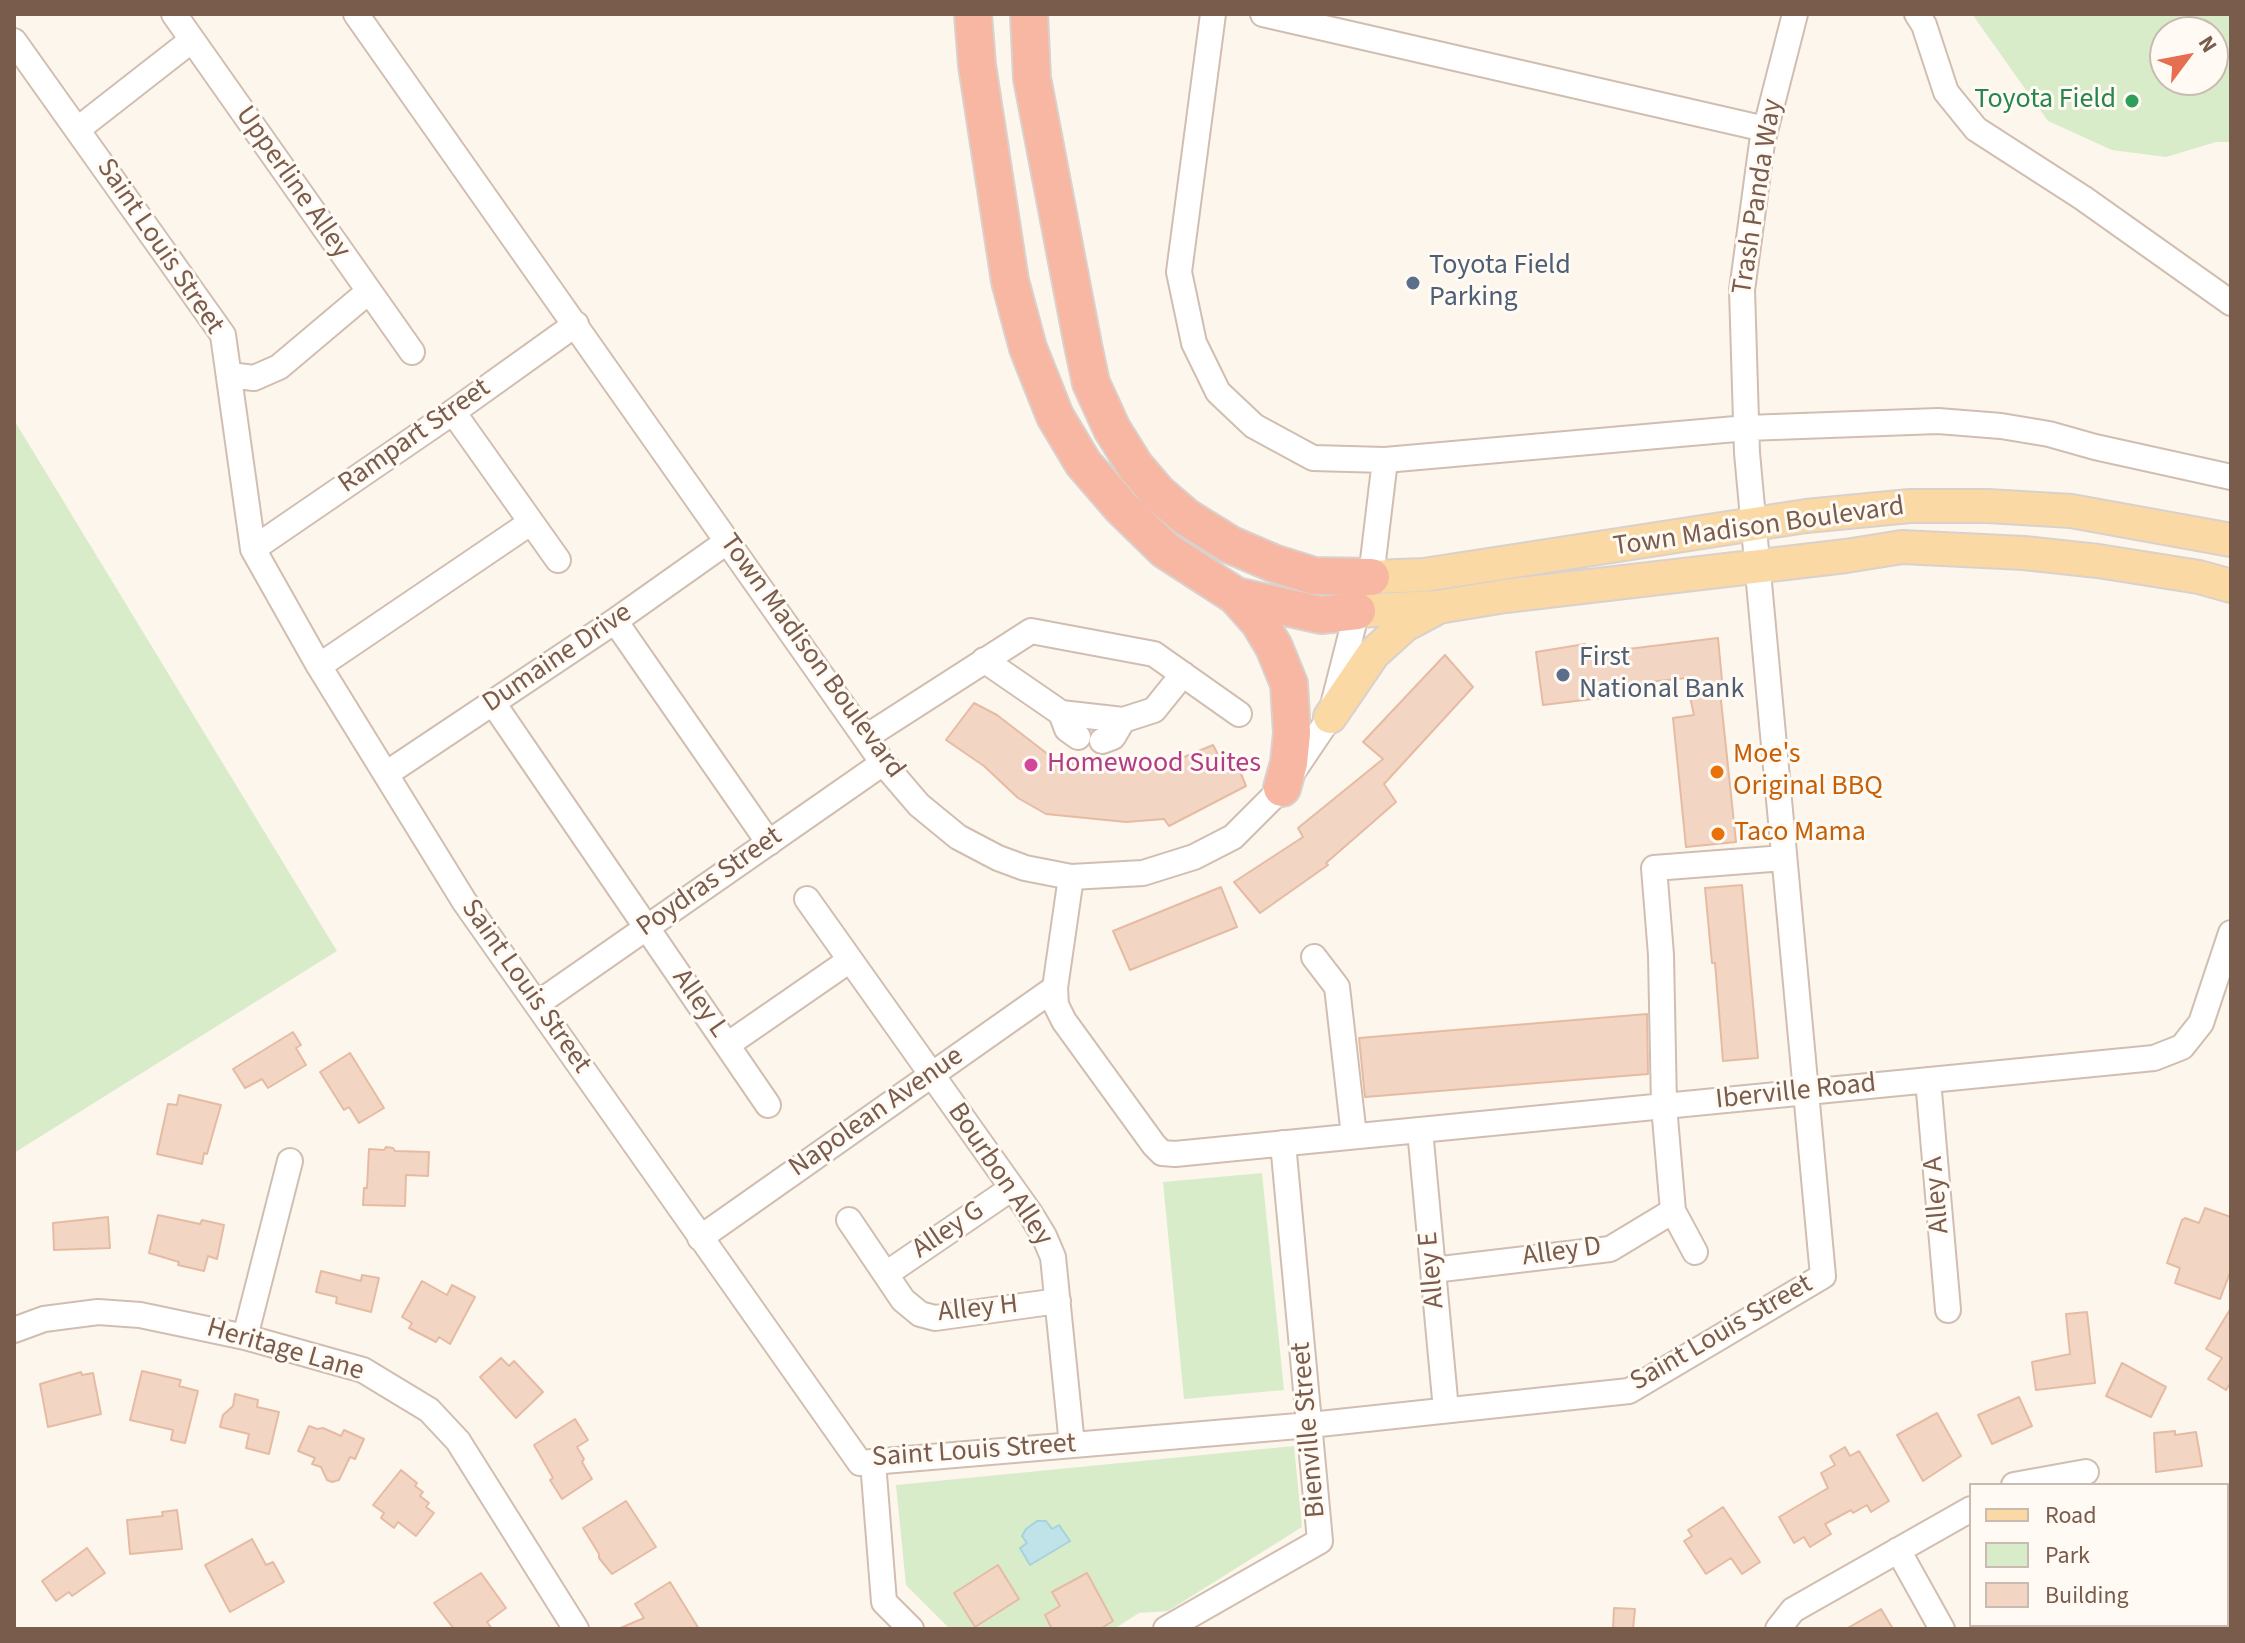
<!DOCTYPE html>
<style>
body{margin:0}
#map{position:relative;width:2245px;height:1643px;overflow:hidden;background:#fdf6ec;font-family:"Source Sans 3",sans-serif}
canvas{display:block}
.frame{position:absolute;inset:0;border:16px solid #7a5c4d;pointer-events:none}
.legend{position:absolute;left:1969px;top:1483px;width:260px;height:144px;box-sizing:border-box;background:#fffaf3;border:2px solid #cabbb1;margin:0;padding:10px 14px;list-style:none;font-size:24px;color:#7a5c4d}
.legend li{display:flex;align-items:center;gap:16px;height:40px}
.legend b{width:40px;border:2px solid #cabbb1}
.north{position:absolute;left:2149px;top:16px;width:80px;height:80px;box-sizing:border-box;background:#fffaf3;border:2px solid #cabbb1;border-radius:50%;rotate:58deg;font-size:22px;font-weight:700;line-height:32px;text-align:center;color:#7a5c4d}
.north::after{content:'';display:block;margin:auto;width:28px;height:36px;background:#e76f51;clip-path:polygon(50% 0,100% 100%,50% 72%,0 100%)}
</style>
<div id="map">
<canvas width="2245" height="1643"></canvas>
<div class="frame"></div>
<ul class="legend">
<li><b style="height:10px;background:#fbd9a5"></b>Road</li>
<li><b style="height:22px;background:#d8ecc9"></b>Park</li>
<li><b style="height:22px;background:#f3d5c3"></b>Building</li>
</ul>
<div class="north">N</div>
</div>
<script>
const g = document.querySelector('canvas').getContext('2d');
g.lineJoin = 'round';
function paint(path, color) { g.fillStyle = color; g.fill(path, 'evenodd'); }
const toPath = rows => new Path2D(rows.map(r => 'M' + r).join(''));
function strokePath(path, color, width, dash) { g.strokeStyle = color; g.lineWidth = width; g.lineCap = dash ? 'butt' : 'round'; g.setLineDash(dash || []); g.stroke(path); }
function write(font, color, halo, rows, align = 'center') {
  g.font = font + ' "Source Sans 3",sans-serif'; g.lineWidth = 6; g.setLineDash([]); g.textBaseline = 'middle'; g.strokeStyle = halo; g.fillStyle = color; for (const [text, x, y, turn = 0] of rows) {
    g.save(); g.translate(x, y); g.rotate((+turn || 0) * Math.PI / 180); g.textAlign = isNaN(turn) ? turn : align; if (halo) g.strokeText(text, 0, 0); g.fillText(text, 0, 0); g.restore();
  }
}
const green = toPath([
 [1972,14,2231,14,2231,142,2216,142,2166,157,2112,150,2048,121],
 [2165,32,2213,32,2213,80,2165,80],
 [14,420,337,951,14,1153],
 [1262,1173,1284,1390,1184,1399,1163,1182],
 [1294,1446,1302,1527,1168,1611,1139,1613,1114,1629,950,1629,906,1585,896,1485]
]);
const water = toPath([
 [1037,1521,1046,1521,1052,1529,1059,1525,1070,1541,1030,1565,1020,1548,1027,1543,1022,1536,1026,1529,1037,1521]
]);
const building = toPath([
 [1718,638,1723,691,1720,691,1736,842,1686,847,1673,718,1694,715,1686,678,1632,684,1633,694,1543,705,1536,652,1585,644,1587,654,1718,638],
 [1445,655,1473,687,1384,784,1396,802,1326,863,1328,865,1260,913,1234,882,1303,837,1298,828,1383,759,1363,742,1445,655],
 [974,703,997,715,1058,762,1148,772,1213,745,1223,764,1235,759,1246,786,1169,826,1164,819,1126,822,1046,814,1018,798,984,766,946,740,974,703],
 [1742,885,1758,1058,1723,1061,1715,963,1712,963,1705,888,1742,885],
 [1221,887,1237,927,1130,970,1113,931,1221,887],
 [1647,1014,1648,1074,1365,1097,1359,1038,1647,1014],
 [293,1032,301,1045,296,1048,306,1065,268,1088,262,1079,245,1088,233,1069,293,1032],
 [350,1053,384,1108,359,1123,349,1107,344,1110,320,1072,350,1053],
 [179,1095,221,1105,207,1154,204,1153,202,1164,157,1154,168,1104,177,1105,179,1095],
 [386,1147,393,1148,395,1151,429,1152,428,1176,406,1175,405,1206,363,1205,364,1188,367,1188,369,1149,384,1150,386,1147],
 [2205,1208,2231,1217,2231,1270,2220,1299,2175,1283,2180,1268,2167,1263,2182,1220,2185,1218,2199,1223,2205,1208],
 [158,1215,200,1224,202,1220,224,1225,217,1259,208,1256,204,1271,178,1265,179,1262,149,1253,158,1215],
 [108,1217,110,1248,54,1250,53,1223,108,1217],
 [321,1271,361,1281,362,1275,379,1278,371,1312,336,1303,337,1297,316,1292,321,1271],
 [422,1281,447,1295,452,1285,475,1297,450,1344,439,1337,436,1342,409,1328,412,1323,402,1317,422,1281],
 [2231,1308,2231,1382,2226,1390,2208,1379,2222,1358,2206,1349,2231,1308],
 [2087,1312,2095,1383,2036,1390,2032,1362,2070,1354,2066,1314,2087,1312],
 [501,1358,509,1366,514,1361,543,1392,516,1418,480,1377,501,1358],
 [2122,1363,2166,1387,2151,1417,2106,1396,2122,1363],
 [142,1371,181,1380,179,1386,198,1391,185,1443,171,1440,173,1430,130,1420,142,1371],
 [81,1372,82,1375,93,1373,101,1414,48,1427,40,1384,81,1372],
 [235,1394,258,1400,257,1407,279,1412,269,1454,246,1448,249,1434,220,1427,223,1415,233,1406,235,1394],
 [2019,1397,2032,1426,1992,1444,1978,1415,2019,1397],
 [1937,1413,1961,1456,1923,1481,1897,1435,1937,1413],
 [575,1419,588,1440,577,1447,584,1459,582,1462,592,1479,562,1499,550,1480,553,1478,534,1445,575,1419],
 [309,1426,317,1429,323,1428,341,1436,344,1430,364,1439,355,1459,350,1457,339,1480,332,1482,327,1480,321,1467,312,1464,315,1458,298,1451,309,1426],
 [2175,1431,2175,1435,2196,1432,2202,1466,2156,1472,2154,1433,2175,1431],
 [1845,1447,1850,1456,1859,1451,1889,1501,1871,1512,1867,1505,1853,1513,1851,1510,1825,1524,1831,1534,1810,1547,1804,1537,1794,1543,1779,1517,1828,1488,1821,1473,1835,1465,1830,1456,1845,1447],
 [401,1470,417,1483,415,1486,423,1492,420,1496,429,1503,426,1507,434,1513,416,1536,398,1522,394,1528,381,1518,384,1513,373,1505,401,1470],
 [626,1501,656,1547,612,1574,599,1558,599,1554,583,1528,626,1501],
 [1723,1507,1760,1562,1742,1574,1731,1558,1706,1574,1684,1541,1692,1536,1688,1530,1723,1507],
 [177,1510,182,1549,130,1554,127,1520,163,1516,162,1512,177,1510],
 [252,1539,266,1565,273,1562,284,1582,230,1612,205,1565,252,1539],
 [87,1548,105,1573,72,1596,69,1592,56,1601,42,1581,87,1548],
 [998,1565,1019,1599,975,1627,954,1593,998,1565],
 [481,1573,506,1608,487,1622,492,1629,454,1629,434,1603,481,1573],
 [1087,1573,1113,1621,1100,1629,1052,1629,1045,1615,1060,1606,1052,1592,1087,1573],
 [670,1582,699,1629,618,1629,644,1618,635,1604,670,1582],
 [1614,1608,1635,1609,1633,1629,1613,1629,1614,1608],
 [1881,1609,1893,1629,1846,1629,1881,1609]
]);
const minor = toPath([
 [174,14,412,352],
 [356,14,883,763,919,805,958,837,998,858,1025,868,1071,877,1143,873,1194,857,1233,837,1282,788,1330,717,1357,611,1371,577,1385,460],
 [1213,14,1179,272,1194,343,1218,392,1254,426,1313,458,1385,460,1747,428,1938,421,2001,426,2049,434,2095,447,2231,477],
 [1263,14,1765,129],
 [1917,14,1924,25,1946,92,1976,129,2083,198,2231,303],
 [14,41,223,335,253,549,319,666,464,901,860,1463,1310,1425,1629,1391,1823,1276,1747,453,1742,290,1762,143,1795,14],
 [78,129,192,40],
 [230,375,254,378,279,367,368,292],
 [453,412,558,560],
 [253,549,453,412,576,324],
 [615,621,769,843],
 [984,660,1061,713,1123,720,1154,710,1183,674],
 [319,666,530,523],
 [493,703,768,1105],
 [1061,713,1067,729,1078,737],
 [866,737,1031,631,1154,654,1239,714],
 [1102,741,1113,737,1123,720],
 [386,774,615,621,728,541],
 [1071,877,1055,988,1056,1005,1064,1021,1154,1145,1162,1153,1175,1154,2154,1058,2182,1047,2201,1023,2231,933],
 [807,899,1030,1213,1044,1236,1053,1257,1072,1445],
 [1314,957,1337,987,1354,1136],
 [537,1004,883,763],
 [727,1045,850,960],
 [1928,1080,1948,1310],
 [1420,1130,1446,1410],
 [1673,1211,1695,1252],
 [849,1220,903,1300,920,1314,935,1318,1058,1301],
 [700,1238,1055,988],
 [1433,1270,1610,1249,1673,1211,1664,1106,1661,955,1654,868,1784,858],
 [886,1274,1012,1188],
 [14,1330,44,1319,98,1312,140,1315,245,1337,363,1370,429,1410,458,1441,576,1629],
 [245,1337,290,1161],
 [873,1462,884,1602,911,1629],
 [2014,1485,2086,1472],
 [1898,1550,1942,1629],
 [2227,1615,2231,1612],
 [1166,1629,1320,1541,1283,1143],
 [1778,1629,1793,1610,1971,1509],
 [2206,1629,2212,1625]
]);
const major = toPath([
 [1371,577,1424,575,1806,516,1910,506,1988,506,2071,511,2231,540],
 [1357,611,1438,607,1505,596,1846,556,1902,547,2024,553,2098,561,2199,577,2231,586],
 [1330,717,1373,654,1405,625,1435,609]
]);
const highway = toPath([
 [973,14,977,65,1010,281,1028,348,1055,416,1083,463,1121,507,1165,550,1236,596,1321,615,1357,611],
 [1029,14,1032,78,1083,345,1091,383,1112,429,1135,466,1158,493,1186,517,1231,545,1273,563,1314,576,1371,577],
 [1236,596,1259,622,1274,647,1289,684,1292,733,1289,763,1282,788]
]);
const markers = [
 [2132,101,8,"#2e9e5b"],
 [1413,283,8,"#5c6f8a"],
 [1563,675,8,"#5c6f8a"],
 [1031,765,8,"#d1479c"],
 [1717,772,8,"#e8710a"],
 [1718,834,8,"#e8710a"]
];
const leisureNames = [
 ["Toyota Field",2116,101]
];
const streetNames = [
 ["Upperline Alley",292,183,55],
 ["Trash Panda Way",1759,197,-81],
 ["Saint Louis Street",159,247,56],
 ["Rampart Street",415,437,-35],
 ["Town Madison Boulevard",1759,528,-8],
 ["Town Madison Boulevard",811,657,54],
 ["Dumaine Drive",558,659,-34],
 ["Poydras Street",710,883,-35],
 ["Saint Louis Street",525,987,55],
 ["Alley L",699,1004,55],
 ["Iberville Road",1796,1093,-6],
 ["Napolean Avenue",877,1113,-35],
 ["Bourbon Alley",999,1175,56],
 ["Alley A",1938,1195,-95],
 ["Alley G",949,1231,-34],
 ["Alley D",1562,1253,-8],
 ["Alley E",1433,1270,-95],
 ["Alley H",978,1310,-6],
 ["Saint Louis Street",1722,1334,-30],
 ["Heritage Lane",285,1351,16],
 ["Bienville Street",1310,1430,-95],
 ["Saint Louis Street",974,1452,-4]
];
const serviceNames = [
 ["Toyota Field",1429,267],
 ["Parking",1429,299],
 ["First",1579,659],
 ["National Bank",1579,691]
];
const foodNames = [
 ["Moe's",1733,756],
 ["Original BBQ",1733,788],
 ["Taco Mama",1734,834]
];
const hotelNames = [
 ["Homewood Suites",1047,765]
];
paint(green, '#d8ecc9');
paint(water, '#bfe3e8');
strokePath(water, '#a5d3da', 2);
paint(building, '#f3d5c3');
strokePath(building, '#e6bba3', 2);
strokePath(minor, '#d1beb0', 28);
strokePath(major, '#dad1cd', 36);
strokePath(highway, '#dad1cd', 40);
strokePath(minor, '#fff', 24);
strokePath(major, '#fbd9a5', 32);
strokePath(highway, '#f7b7a3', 36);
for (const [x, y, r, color] of markers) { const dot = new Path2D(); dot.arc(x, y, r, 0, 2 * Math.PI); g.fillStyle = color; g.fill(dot); strokePath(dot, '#fffaf3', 3); }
write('28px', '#27864d', '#fffaf3', leisureNames, 'right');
write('28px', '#7a5c4d', '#fffaf3', streetNames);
write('28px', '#4e5e75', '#fffaf3', serviceNames, 'left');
write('28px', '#c56008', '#fffaf3', foodNames, 'left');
write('28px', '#b23c85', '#fffaf3', hotelNames, 'left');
</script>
